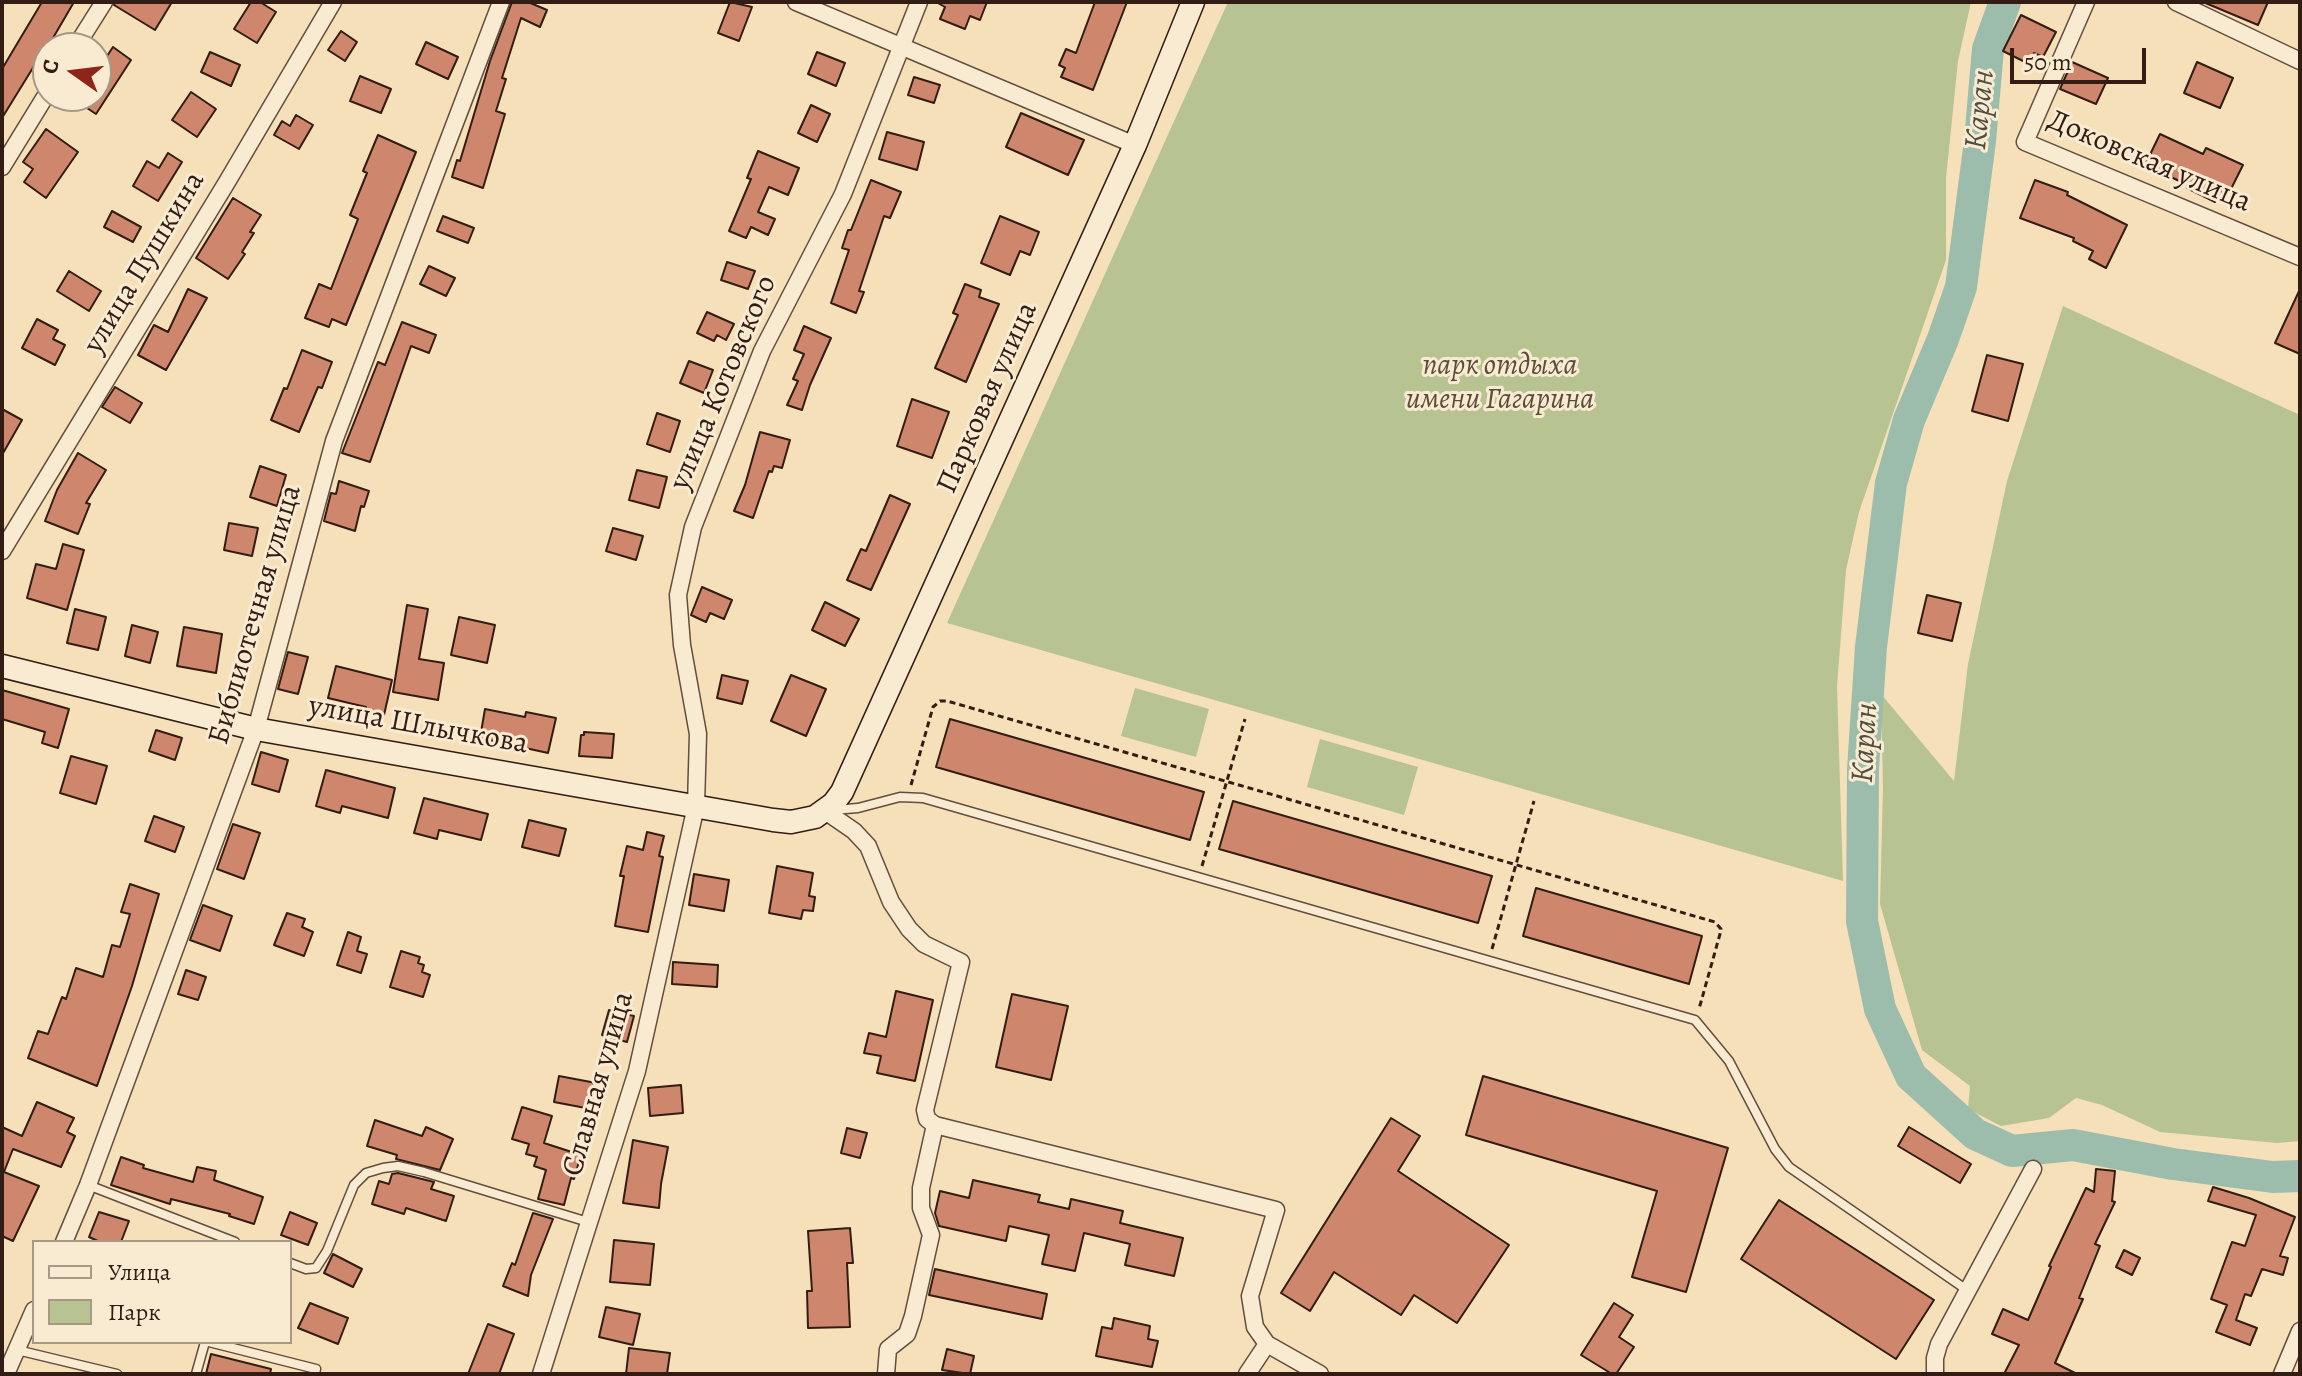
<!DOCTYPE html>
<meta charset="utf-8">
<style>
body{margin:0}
#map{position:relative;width:2302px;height:1376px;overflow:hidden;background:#f5e0b9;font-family:Alegreya,serif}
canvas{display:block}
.frame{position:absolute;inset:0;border:4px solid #321c13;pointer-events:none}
.legend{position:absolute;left:32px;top:1240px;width:260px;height:104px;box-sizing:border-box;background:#f8ebd2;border:2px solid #a99886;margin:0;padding:10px 14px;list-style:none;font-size:24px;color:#321c13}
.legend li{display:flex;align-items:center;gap:16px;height:40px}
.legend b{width:40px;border:2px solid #a99886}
.north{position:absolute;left:32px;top:32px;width:80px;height:80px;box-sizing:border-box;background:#f8ebd2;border:2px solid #a99886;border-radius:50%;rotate:284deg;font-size:22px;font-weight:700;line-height:32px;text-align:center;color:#321c13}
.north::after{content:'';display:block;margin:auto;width:28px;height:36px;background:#8f2418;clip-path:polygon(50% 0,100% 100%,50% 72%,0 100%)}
.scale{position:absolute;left:2010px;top:48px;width:136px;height:36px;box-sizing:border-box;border:4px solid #321c13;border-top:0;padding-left:10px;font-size:24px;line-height:28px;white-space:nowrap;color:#321c13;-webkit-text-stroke:6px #f8ebd2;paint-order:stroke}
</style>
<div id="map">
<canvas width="2302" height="1376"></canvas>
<div class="frame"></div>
<ul class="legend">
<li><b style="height:10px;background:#f8ebd2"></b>Улица</li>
<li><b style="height:22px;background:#b8c392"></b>Парк</li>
</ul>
<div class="north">С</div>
<div class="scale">50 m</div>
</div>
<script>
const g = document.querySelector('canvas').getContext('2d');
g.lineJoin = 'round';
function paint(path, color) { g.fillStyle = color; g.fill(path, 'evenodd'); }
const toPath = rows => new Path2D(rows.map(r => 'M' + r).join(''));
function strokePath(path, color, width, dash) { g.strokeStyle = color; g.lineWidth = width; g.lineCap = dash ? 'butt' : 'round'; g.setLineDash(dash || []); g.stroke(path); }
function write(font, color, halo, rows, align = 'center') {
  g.font = font + ' Alegreya,serif'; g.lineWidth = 6; g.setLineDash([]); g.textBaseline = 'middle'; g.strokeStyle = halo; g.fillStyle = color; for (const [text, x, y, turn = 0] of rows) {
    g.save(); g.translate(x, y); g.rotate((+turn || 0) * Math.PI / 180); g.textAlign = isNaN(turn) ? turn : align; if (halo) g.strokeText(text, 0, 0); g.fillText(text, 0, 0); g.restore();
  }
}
const green = toPath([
 [1228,2,1971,2,1958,61,1946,178,1946,260,1859,512,1846,570,1837,686,1843,881,947,623],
 [2063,306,2300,415,2300,1141,2277,1143,2160,1132,2102,1105,2076,1098,2049,1118,2001,1126,1968,1109,1970,1086,1922,1050,1880,904,1883,787,1881,694,1954,781,1968,664,2007,481],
 [1135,688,1209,709,1196,757,1121,736],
 [1320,739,1418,767,1404,815,1307,787]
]);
const river = toPath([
 [2005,2,1988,49,1980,141,1961,287,1943,339,1909,420,1891,483,1871,647,1863,769,1862,921,1880,1009,1911,1076,1975,1134,2012,1151,2073,1145,2173,1164,2273,1177,2300,1176]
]);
const building = toPath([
 [42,2,74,2,53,38,65,45,64,48,48,48,48,63,39,58,2,118,2,69,42,2],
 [115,2,172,2,155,30,114,5,115,2],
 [251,2,260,2,276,12,257,43,234,29,251,2],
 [512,2,528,2,547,10,540,27,521,18,502,78,506,79,496,111,505,114,483,188,452,177,457,160,460,161,490,61,512,2],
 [730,2,752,7,739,41,718,33,730,2],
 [936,2,987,2,980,20,970,16,965,29,940,19,945,7,936,2],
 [1095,2,1127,2,1093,90,1061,77,1065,68,1059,65,1066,49,1076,53,1095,2],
 [2203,2,2268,2,2258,25,2203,2],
 [2021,15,2056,32,2043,57,2034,53,2029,64,2003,51,2021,15],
 [341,31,357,42,345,61,328,50,341,31],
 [426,42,458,57,448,79,416,64,426,42],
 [113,47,131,60,96,114,69,96,96,96,96,53,105,59,113,47],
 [210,52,240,65,231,86,201,72,210,52],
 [817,52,845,63,836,86,808,74,817,52],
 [2072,62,2108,78,2096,104,2060,89,2072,62],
 [2197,62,2233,78,2220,108,2184,93,2197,62],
 [360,76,391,89,381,113,350,101,360,76],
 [914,77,940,85,934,103,908,95,914,77],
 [191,92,216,109,197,137,172,120,191,92],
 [811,105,830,114,817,142,798,133,811,105],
 [1021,113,1084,140,1068,175,1006,147,1021,113],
 [296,115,313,125,299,149,274,135,282,121,290,126,296,115],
 [46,129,78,152,46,198,24,182,33,169,23,162,46,129],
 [887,132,924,142,917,170,879,159,887,132],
 [2160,134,2203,154,2206,148,2243,165,2228,195,2220,191,2215,202,2187,188,2188,185,2145,165,2160,134],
 [378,135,416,152,346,325,332,319,329,327,305,318,319,284,331,289,358,219,350,215,367,173,363,171,378,135],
 [758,151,799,168,788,195,769,187,758,212,775,219,768,235,751,227,746,238,729,231,751,179,747,178,758,151],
 [168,153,182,162,158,201,133,186,147,161,159,168,168,153],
 [871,180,901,192,890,218,884,216,859,291,864,292,856,313,831,303,849,250,842,248,848,230,851,230,871,180],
 [2035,180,2068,192,2067,195,2127,225,2106,268,2089,259,2093,251,2073,241,2074,238,2020,218,2035,180],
 [233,198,261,215,250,232,254,233,242,252,245,254,228,279,196,258,233,198],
 [112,211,141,227,133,242,104,227,112,211],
 [443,216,474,228,468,243,437,231,443,216],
 [1000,216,1039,232,1030,255,1020,251,1010,275,981,263,1000,216],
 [727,262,755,271,748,289,721,280,727,262],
 [429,266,455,278,446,296,420,284,429,266],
 [69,271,101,291,89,311,57,291,69,271],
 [965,284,981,290,979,297,999,304,966,382,935,368,958,315,953,313,965,284],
 [188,289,207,298,166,370,138,355,154,325,168,332,188,289],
 [2300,289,2300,354,2275,343,2300,289],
 [707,312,734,324,726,340,717,335,714,341,697,333,707,312],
 [37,319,58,330,53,339,65,345,55,365,22,348,37,319],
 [402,322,436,335,429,353,411,346,370,462,342,453,378,362,385,365,402,322],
 [804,326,831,338,810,385,802,410,787,405,798,381,793,379,804,354,794,350,804,326],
 [302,350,332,362,322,388,318,387,299,432,271,420,284,388,287,389,302,350],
 [1987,355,2023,364,2008,421,1972,411,1987,355],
 [689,361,713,370,704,393,680,383,689,361],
 [115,387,142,403,130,423,102,407,115,387],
 [912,399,949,412,932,458,897,446,912,399],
 [2,409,22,420,2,455,2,409],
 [657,413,680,421,670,452,647,444,657,413],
 [760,432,790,440,782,468,774,466,772,472,769,471,753,518,734,511,745,485,760,432],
 [78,453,106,470,86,503,90,504,78,534,45,521,57,490,78,453],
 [260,466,286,475,277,506,250,497,260,466],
 [637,470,667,477,659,508,629,500,637,470],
 [339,481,369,491,364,507,361,506,355,531,324,521,331,493,336,494,339,481],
 [890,495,910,504,871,590,847,580,861,549,866,551,890,495],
 [229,523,258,528,252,556,224,550,229,523],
 [613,528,643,536,636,560,606,551,613,528],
 [63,544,84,550,67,610,27,598,36,564,56,569,63,544],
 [702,587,732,600,724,619,710,613,706,622,691,615,702,587],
 [1927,595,1961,603,1952,641,1918,633,1927,595],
 [825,602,859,619,845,646,812,630,825,602],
 [407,605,428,609,419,659,444,663,438,700,393,692,407,605],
 [75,609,106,617,98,650,67,643,75,609],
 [459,617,495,625,487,663,451,655,459,617],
 [132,625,158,632,150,663,125,656,132,625],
 [184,627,222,634,216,673,177,666,184,627],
 [288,652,308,657,298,694,278,689,288,652],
 [336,666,392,680,384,715,366,711,366,707,328,698,336,666],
 [722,675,748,681,742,704,717,698,722,675],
 [791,675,826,689,806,736,771,721,791,675],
 [2,690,69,709,58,748,42,743,45,732,2,719,2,690],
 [485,709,525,717,526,712,556,718,548,753,480,738,485,709],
 [950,719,1204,792,1190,840,936,767,950,719],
 [156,730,182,738,175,760,149,751,156,730],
 [584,732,614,734,612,758,579,756,581,735,584,735,584,732],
 [261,752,288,760,279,792,252,784,261,752],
 [71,756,107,766,96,804,60,793,71,756],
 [326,770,395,788,388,818,342,806,340,813,316,806,326,770],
 [424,798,488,814,481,840,439,830,437,839,414,833,424,798],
 [1233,801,1492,876,1478,923,1219,849,1233,801],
 [154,816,184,827,175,852,145,841,154,816],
 [529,820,566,829,559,856,522,847,529,820],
 [233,824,260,833,244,879,217,869,233,824],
 [647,832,664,836,659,856,663,857,648,932,615,926,624,876,620,876,627,846,643,850,647,832],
 [777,866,813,873,809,896,815,897,813,911,803,910,801,919,769,913,777,866],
 [694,874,729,880,724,911,689,905,694,874],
 [130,884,159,894,132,986,97,1086,28,1058,38,1031,48,1034,62,997,66,999,76,968,103,977,112,945,120,947,130,914,121,912,130,884],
 [1536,888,1702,936,1689,984,1523,936,1536,888],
 [203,905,232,916,220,951,190,940,203,905],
 [287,913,305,919,302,927,313,932,304,956,274,945,287,913],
 [348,932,361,937,357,951,367,954,361,973,337,965,348,932],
 [401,951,420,957,418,963,424,965,422,972,430,975,423,997,390,987,401,951],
 [673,962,718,965,717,987,672,984,673,962],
 [186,970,206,977,198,1000,178,994,186,970],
 [896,991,933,1000,915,1081,877,1073,881,1056,864,1053,869,1033,886,1037,896,991],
 [1012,994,1068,1006,1051,1080,996,1067,1012,994],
 [609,1010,634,1016,627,1042,602,1035,609,1010],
 [559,1076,596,1083,591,1109,554,1102,559,1076],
 [1483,1076,1728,1148,1686,1292,1632,1277,1657,1191,1466,1135,1483,1076],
 [681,1085,683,1113,650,1116,648,1088,681,1085],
 [37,1102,74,1118,67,1132,75,1136,61,1167,13,1149,4,1172,39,1186,13,1241,2,1236,2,1127,22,1136,37,1102],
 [522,1107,552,1116,544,1143,581,1155,574,1179,571,1178,564,1205,538,1199,546,1170,534,1166,537,1157,526,1154,529,1144,512,1139,522,1107],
 [1391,1118,1420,1136,1398,1171,1509,1245,1457,1323,1414,1295,1401,1315,1334,1272,1310,1311,1281,1293,1391,1118],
 [375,1120,422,1136,426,1127,453,1139,440,1170,396,1159,397,1155,367,1146,375,1120],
 [1909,1127,1971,1164,1960,1183,1898,1146,1909,1127],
 [847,1128,867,1133,860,1158,841,1153,847,1128],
 [633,1140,668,1147,661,1184,659,1208,623,1203,633,1140],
 [121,1157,144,1165,143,1168,193,1182,197,1167,216,1171,214,1180,263,1197,254,1224,229,1216,230,1214,171,1199,170,1204,111,1185,121,1157],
 [2096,1169,2115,1171,2112,1201,2115,1202,2095,1244,2100,1246,2079,1298,2083,1299,2055,1363,2077,1374,2004,1374,2019,1345,1992,1334,2003,1309,2028,1320,2051,1267,2049,1266,2086,1188,2094,1192,2096,1169],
 [398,1173,434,1182,431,1189,454,1196,446,1221,406,1208,404,1214,372,1204,379,1181,389,1184,392,1174,398,1173],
 [973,1180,1040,1195,1038,1202,1069,1209,1071,1199,1123,1211,1120,1223,1183,1238,1174,1276,1125,1265,1130,1244,1084,1233,1075,1271,1042,1264,1049,1235,1009,1226,1006,1241,939,1226,935,1213,940,1191,969,1198,973,1180],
 [2213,1187,2249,1198,2295,1217,2280,1256,2288,1258,2283,1275,2262,1269,2251,1296,2245,1294,2236,1320,2257,1328,2250,1345,2216,1332,2227,1305,2211,1299,2232,1242,2245,1246,2256,1215,2208,1201,2213,1187],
 [1779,1200,1934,1300,1896,1359,1741,1259,1779,1200],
 [99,1212,129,1221,121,1242,100,1242,89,1237,99,1212],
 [290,1212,317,1223,308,1245,281,1235,290,1212],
 [533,1213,553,1219,531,1275,528,1296,503,1286,512,1263,515,1265,533,1213],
 [850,1228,853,1263,847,1263,850,1327,808,1328,807,1291,812,1291,808,1231,850,1228],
 [614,1240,654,1244,650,1285,610,1282,614,1240],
 [2124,1250,2140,1258,2132,1275,2116,1267,2124,1250],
 [333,1254,362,1269,353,1287,324,1273,333,1254],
 [935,1269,1047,1294,1042,1319,929,1295,935,1269],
 [310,1303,348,1318,338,1344,298,1328,310,1303],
 [1614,1303,1633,1315,1619,1337,1634,1347,1616,1374,1612,1374,1581,1355,1614,1303],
 [606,1307,640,1314,633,1345,599,1337,606,1307],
 [1114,1318,1150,1326,1148,1339,1158,1341,1152,1367,1096,1356,1102,1327,1112,1329,1114,1318],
 [488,1324,514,1334,499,1374,468,1374,488,1324],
 [629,1348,670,1353,667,1374,626,1374,629,1348],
 [947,1349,974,1356,970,1374,942,1370,947,1349],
 [211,1354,271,1369,270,1374,206,1374,211,1354]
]);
const path = toPath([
 [911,785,933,707,940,701,947,701,1715,922,1721,929,1720,934,1699,1009],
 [1202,866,1245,719],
 [1492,949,1534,801]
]);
const lane = toPath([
 [833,810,858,808,900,797,923,798,1695,1020,1729,1061,1775,1149,1789,1167,1967,1290],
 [88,1185,235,1242],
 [290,1263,306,1269,316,1268,327,1251,354,1185,366,1173,383,1168,398,1166,424,1172,588,1222],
 [209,1342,316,1369,315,1374],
 [17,1350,117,1374],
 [196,1374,205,1342]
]);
const street = toPath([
 [796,2,1135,145],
 [2086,2,2025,142,2300,257],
 [2176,2,2300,61],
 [75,48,104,2],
 [2,167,48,92],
 [2,551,227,182,333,2],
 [825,811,854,831,868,846,891,902,909,929,924,944,961,962,925,1110,927,1119,935,1125,1276,1210,1250,1296,1255,1327,1267,1344,1247,1374],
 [64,1242,88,1185,256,729,334,441,501,2],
 [1267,1344,1320,1374],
 [6,1374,34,1310],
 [541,1374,637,1071,696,806,698,734,682,645,678,595,693,527,762,351,843,194,919,2],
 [886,1374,888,1349,907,1334,913,1316,931,1235,921,1208,921,1188,935,1125],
 [1935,1374,1935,1358,1939,1344,2033,1169],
 [2282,1374,2300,1331]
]);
const secondary = toPath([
 [2,666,256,729,773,820,791,822,815,817,833,804,842,792,1135,145,1193,2]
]);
const streetNames = [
 ["Доковская улица",2149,162,23],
 ["улица Пушкина",145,263,-59],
 ["улица Котовского",724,383,-67],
 ["Парковая улица",988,398,-66],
 ["Библиотечная улица",256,615,-74],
 ["улица Шлычкова",418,726,10],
 ["Славная улица",599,1084,-74]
];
const parkNames = [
 ["парк отдыха",1500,367],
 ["имени Гагарина",1500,401]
];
const waterNames = [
 ["Каран",1981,110,-84],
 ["Каран",1866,743,-87]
];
paint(green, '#b8c392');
strokePath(river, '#9cbdac', 32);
paint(building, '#ce876d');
strokePath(building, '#321c13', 2);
strokePath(lane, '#634d3c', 11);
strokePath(street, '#634d3c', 19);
strokePath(secondary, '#321c13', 25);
strokePath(path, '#321c13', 3, [6, 4]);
strokePath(lane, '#f8ebd2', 8);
strokePath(street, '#f8ebd2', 16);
strokePath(secondary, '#f8ebd2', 22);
write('30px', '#321c13', '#f8ebd2', streetNames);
write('italic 30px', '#5a4e39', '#f8ebd2', parkNames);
write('italic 32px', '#524c41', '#f8ebd2', waterNames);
</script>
